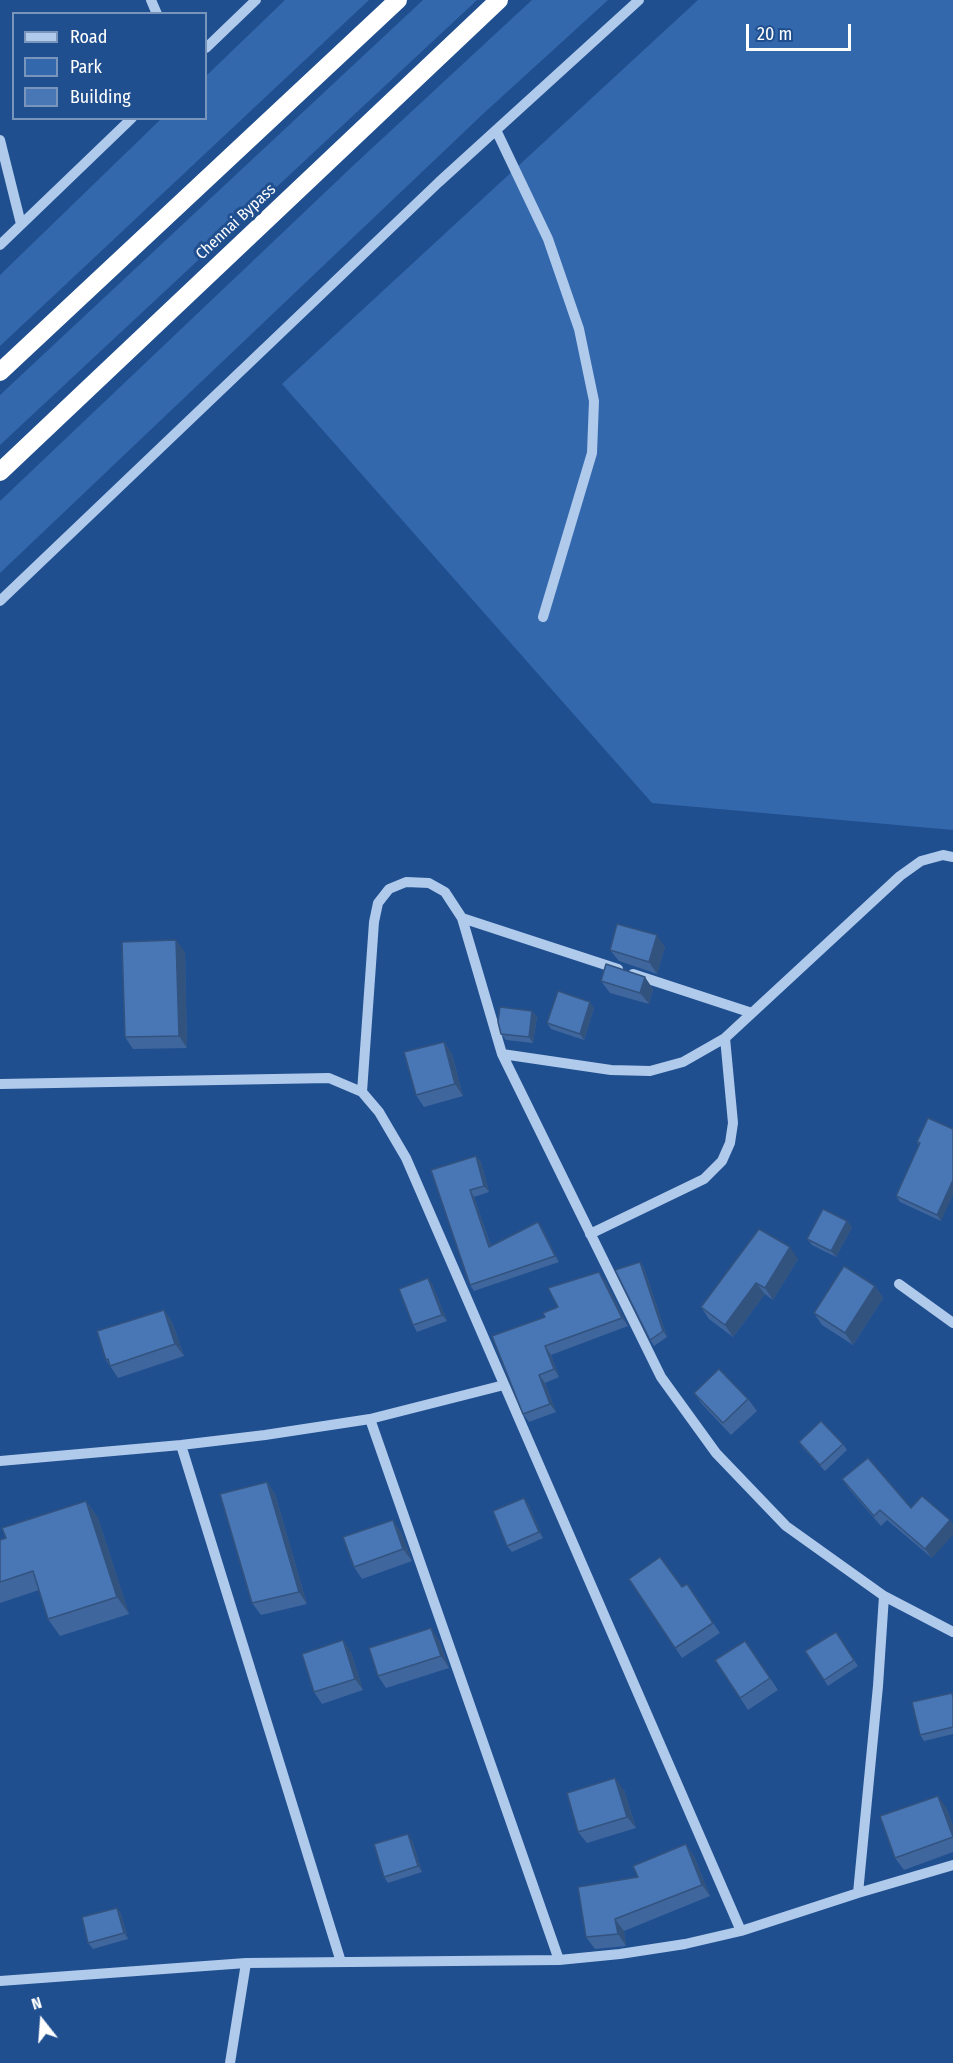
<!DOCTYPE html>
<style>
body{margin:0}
#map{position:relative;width:953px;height:2063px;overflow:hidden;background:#204f8f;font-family:"Fira Sans Condensed",sans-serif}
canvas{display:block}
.legend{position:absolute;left:12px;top:12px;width:195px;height:108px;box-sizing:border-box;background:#204f8f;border:2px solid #7995bc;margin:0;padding:8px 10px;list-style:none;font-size:18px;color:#fff}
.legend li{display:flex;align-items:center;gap:12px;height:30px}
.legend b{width:30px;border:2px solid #7995bc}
.north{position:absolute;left:12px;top:1991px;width:60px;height:60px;-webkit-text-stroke:4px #204f8f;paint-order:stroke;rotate:343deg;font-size:16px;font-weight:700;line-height:24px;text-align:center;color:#fff}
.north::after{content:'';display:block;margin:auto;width:21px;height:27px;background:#fff;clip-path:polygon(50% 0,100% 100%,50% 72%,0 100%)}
.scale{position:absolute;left:746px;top:24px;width:105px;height:27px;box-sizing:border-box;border:3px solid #fff;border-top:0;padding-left:8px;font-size:18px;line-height:21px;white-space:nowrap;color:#fff;-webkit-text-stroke:4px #204f8f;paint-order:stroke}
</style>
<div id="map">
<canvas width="953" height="2063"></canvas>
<ul class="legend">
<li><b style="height:8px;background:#b0caec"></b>Road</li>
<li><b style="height:16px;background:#3468ac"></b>Park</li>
<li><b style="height:16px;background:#4977b6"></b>Building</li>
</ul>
<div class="north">N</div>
<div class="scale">20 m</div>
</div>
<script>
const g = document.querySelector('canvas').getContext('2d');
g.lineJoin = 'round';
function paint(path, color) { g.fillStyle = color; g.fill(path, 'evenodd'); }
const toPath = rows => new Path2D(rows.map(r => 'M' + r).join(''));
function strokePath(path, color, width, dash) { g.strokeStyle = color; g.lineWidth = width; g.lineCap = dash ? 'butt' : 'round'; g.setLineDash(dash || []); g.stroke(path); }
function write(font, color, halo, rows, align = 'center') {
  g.font = font + ' "Fira Sans Condensed",sans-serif'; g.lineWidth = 6; g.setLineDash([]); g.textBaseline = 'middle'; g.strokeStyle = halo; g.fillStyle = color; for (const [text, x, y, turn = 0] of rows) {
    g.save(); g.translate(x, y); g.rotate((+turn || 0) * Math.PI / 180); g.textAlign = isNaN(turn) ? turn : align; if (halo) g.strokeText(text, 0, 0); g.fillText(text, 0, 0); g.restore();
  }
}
const green = toPath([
 [285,0,369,0,0,346,0,275,161,119,206,118,206,76],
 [423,0,477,0,0,445,0,395],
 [532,0,608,0,484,113,0,573,0,501,356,163],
 [698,0,953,0,953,830,652,803,282,384]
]);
const minor = toPath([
 [151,0,157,14],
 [206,48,256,0],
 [496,130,548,239,579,329,594,401,592,453,543,617],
 [0,140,21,224],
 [0,245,132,118],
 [0,601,439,182,639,0],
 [462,918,618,969],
 [633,974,752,1013],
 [502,1054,611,1070,650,1071,683,1062,725,1038,900,876,921,861,943,855,953,857],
 [0,1084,329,1078,362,1092,379,1112,406,1158,741,1931],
 [362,1092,374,922,378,903,389,889,406,882,429,883,445,892,462,918,502,1054,661,1377,716,1453,786,1526,884,1596,953,1632],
 [590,1234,704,1179,722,1161,730,1143,733,1123,725,1038],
 [899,1284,953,1323],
 [370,1419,504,1385],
 [181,1445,341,1962],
 [0,1461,181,1445,265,1435,370,1419,559,1960],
 [858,1893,878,1686,884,1596],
 [0,1981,246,1963,559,1960,620,1954,685,1944,741,1931,858,1893,953,1865],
 [230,2063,246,1963]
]);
const highway = toPath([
 [0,372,398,0],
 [0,472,499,0]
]);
const wall = toPath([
 [665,947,657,974,619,961,610,950],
 [185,952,187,1048,133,1049,125,1037],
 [601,981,653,989,649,1004,610,993],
 [594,1008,584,1040,551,1029,547,1023],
 [532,1011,537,1017,533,1043,506,1040,501,1034],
 [444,1042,452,1054,463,1096,424,1107,416,1095],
 [928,1118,941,1221,900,1202,896,1196,919,1145,917,1142],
 [476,1156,481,1162,489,1192,474,1197,491,1246,538,1222,542,1228,559,1262,474,1291,470,1285,431,1170],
 [847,1221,852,1227,836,1257,812,1245,807,1239],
 [798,1259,773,1300,765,1294,733,1337,709,1319,701,1307],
 [640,1262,644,1268,667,1337,654,1346,650,1340],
 [605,1280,628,1326,551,1355,559,1377,545,1383,556,1412,529,1422,523,1414,558,1307],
 [432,1284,447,1321,417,1332,413,1325],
 [875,1286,883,1298,853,1345,822,1325,814,1313],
 [164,1310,172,1322,184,1356,118,1378,106,1360],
 [694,1393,748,1399,757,1411,731,1435,702,1404],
 [799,1442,843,1444,847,1450,825,1471,803,1448],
 [868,1458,932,1558,887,1520,881,1526,849,1489,842,1479],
 [267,1482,275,1494,307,1604,261,1615,252,1603],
 [86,1501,98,1518,129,1614,60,1636,48,1619,39,1590,0,1603,0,1540,6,1538],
 [528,1504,543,1538,512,1552,507,1546],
 [401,1532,412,1561,362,1579,354,1567],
 [629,1579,682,1587,687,1584,720,1633,682,1658],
 [836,1632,858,1666,828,1686,805,1651],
 [439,1640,449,1668,386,1688,378,1676],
 [351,1652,363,1690,322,1704,314,1692],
 [753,1652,778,1690,748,1710,715,1660],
 [953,1695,953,1734,924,1741,920,1735],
 [624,1790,636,1828,587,1843,578,1832],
 [946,1807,953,1826,953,1852,904,1870,895,1858],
 [412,1840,422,1872,388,1883,384,1877],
 [694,1856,710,1896,624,1931,626,1946,595,1949,586,1937,638,1877],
 [117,1908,121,1914,128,1939,93,1949,88,1943]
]);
const shadedWall = toPath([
 [657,935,665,947,657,974,649,962],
 [176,940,185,952,187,1048,179,1036],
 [645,977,653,989,649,1004,640,993],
 [590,1002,594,1008,584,1040,580,1034],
 [532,1011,537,1017,533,1043,529,1037],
 [444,1042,452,1054,463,1096,455,1084],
 [476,1156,481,1162,489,1192,484,1186],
 [953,1180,953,1195,941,1221,937,1215],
 [470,1190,474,1197,493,1253,489,1247],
 [847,1221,852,1227,836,1257,831,1251],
 [538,1222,542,1228,559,1262,555,1256],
 [790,1247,798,1259,773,1300,765,1288],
 [640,1262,644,1268,667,1337,663,1331],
 [599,1272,605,1280,628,1326,622,1318],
 [428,1278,432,1284,447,1321,442,1315],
 [756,1283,765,1294,733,1337,725,1325],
 [875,1286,883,1298,853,1345,845,1333],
 [164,1310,172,1322,184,1356,175,1344],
 [545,1346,551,1355,559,1377,554,1369],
 [539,1375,545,1383,556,1412,550,1404],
 [267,1482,275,1494,307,1604,299,1592],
 [524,1498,528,1504,543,1538,539,1532],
 [86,1501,98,1518,129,1614,117,1597],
 [393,1520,401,1532,412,1561,403,1549],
 [950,1520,953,1524,953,1535,932,1558,925,1549],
 [431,1628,439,1640,449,1668,441,1656],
 [343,1640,351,1652,363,1690,355,1679],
 [615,1778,624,1790,636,1828,627,1817],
 [938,1796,946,1807,953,1826,953,1837],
 [408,1834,412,1840,422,1872,418,1866],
 [686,1844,694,1856,710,1896,702,1885],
 [117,1908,121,1914,128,1939,124,1933],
 [615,1919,624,1931,626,1946,618,1934]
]);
const building = toPath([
 [617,924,657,935,649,962,610,950,617,924],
 [176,940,179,1036,125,1037,122,942,176,940],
 [606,964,645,977,640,993,601,981,606,964],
 [558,991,590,1002,580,1034,547,1023,558,991],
 [500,1007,532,1011,529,1037,501,1034,498,1022,500,1007],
 [444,1042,455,1084,416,1095,404,1052,444,1042],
 [928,1118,953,1129,953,1180,937,1215,896,1196,920,1143,917,1142,928,1118],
 [476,1156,484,1186,470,1190,489,1247,538,1222,555,1256,470,1285,431,1170,476,1156],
 [823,1209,847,1221,831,1251,807,1239,823,1209],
 [759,1229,790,1247,765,1288,756,1283,725,1325,701,1307,759,1229],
 [640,1262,663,1331,650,1340,615,1270,640,1262],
 [844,1266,875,1286,845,1333,814,1313,844,1266],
 [599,1272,622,1318,545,1346,554,1369,539,1375,550,1404,523,1414,492,1336,545,1317,543,1313,558,1307,548,1288,599,1272],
 [428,1278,442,1315,413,1325,399,1289,428,1278],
 [164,1310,175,1344,110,1366,108,1359,106,1360,97,1331,164,1310],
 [719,1369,748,1399,723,1423,694,1393,719,1369],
 [821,1421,843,1444,820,1465,799,1442,821,1421],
 [868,1458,911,1508,922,1496,950,1520,925,1549,880,1510,874,1516,842,1479,868,1458],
 [267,1482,299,1592,252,1603,220,1494,267,1482],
 [524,1498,539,1532,507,1546,493,1511,524,1498],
 [86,1501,117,1597,48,1619,33,1571,0,1582,0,1540,6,1538,2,1528,86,1501],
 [393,1520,403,1549,354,1567,343,1537,393,1520],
 [660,1557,682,1587,687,1584,713,1623,675,1648,629,1579,660,1557],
 [431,1628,441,1656,378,1676,369,1648,431,1628],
 [836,1632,854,1660,824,1680,805,1651,836,1632],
 [343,1640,355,1679,314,1692,302,1654,343,1640],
 [745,1641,770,1678,740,1698,715,1660,745,1641],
 [952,1693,953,1698,953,1727,920,1735,912,1702,952,1693],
 [615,1778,627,1817,578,1832,567,1793,615,1778],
 [938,1796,953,1837,895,1858,880,1816,938,1796],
 [408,1834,418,1866,384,1877,374,1844,408,1834],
 [686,1844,702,1885,615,1919,618,1934,586,1937,578,1887,638,1877,633,1866,686,1844],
 [117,1908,124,1933,88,1943,82,1917,117,1908]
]);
const streetNames = [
 ["Chennai Bypass",236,222,-43]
];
paint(green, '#3468ac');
strokePath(minor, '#b0caec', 10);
strokePath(highway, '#fff', 18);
paint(wall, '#3f669d');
paint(shadedWall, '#33537f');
paint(building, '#4977b6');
strokePath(building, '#33537f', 1.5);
write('16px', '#fff', '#204f8f', streetNames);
</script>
